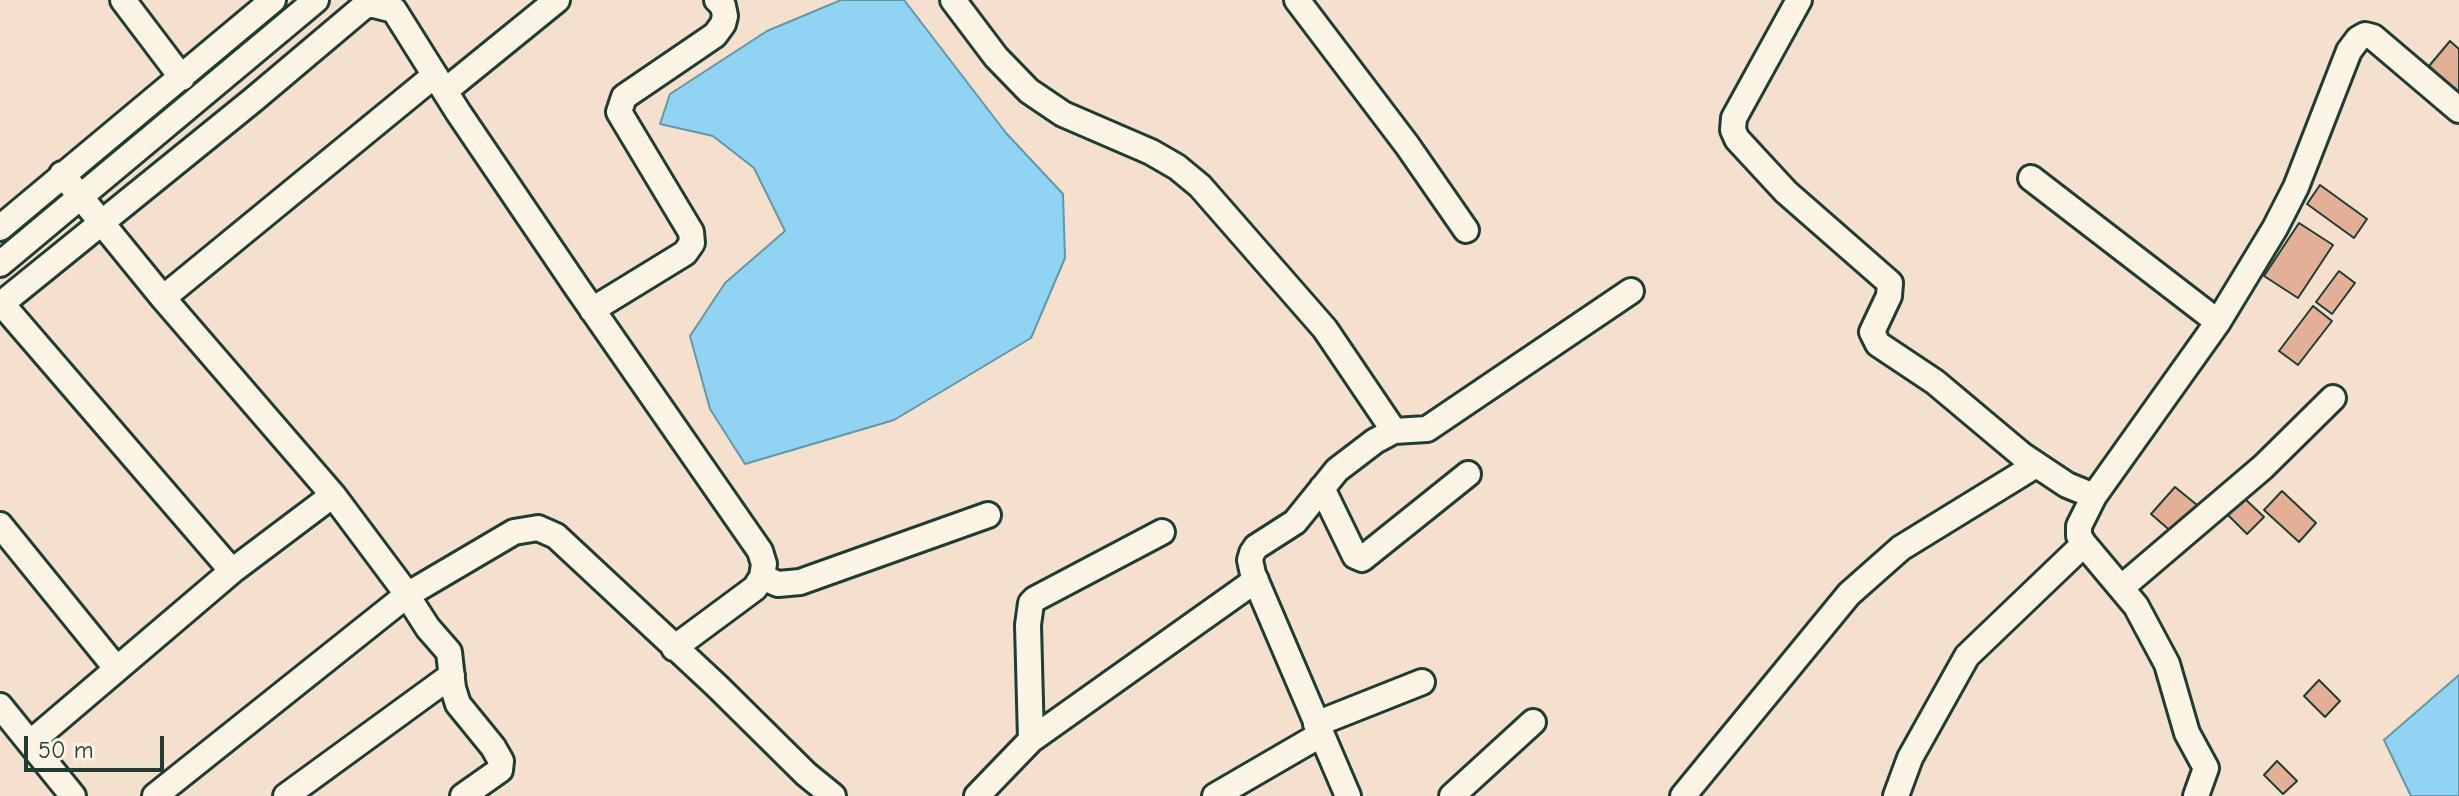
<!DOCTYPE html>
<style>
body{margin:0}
#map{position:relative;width:2459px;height:796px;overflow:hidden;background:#f4e0cd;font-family:"Comic Neue",sans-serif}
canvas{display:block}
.scale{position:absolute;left:24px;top:736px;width:140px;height:36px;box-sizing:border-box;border:4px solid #1f3d34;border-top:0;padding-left:10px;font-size:24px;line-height:28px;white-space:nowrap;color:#1f3d34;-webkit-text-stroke:6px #fcf5e5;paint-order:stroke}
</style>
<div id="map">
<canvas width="2459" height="796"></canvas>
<div class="scale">50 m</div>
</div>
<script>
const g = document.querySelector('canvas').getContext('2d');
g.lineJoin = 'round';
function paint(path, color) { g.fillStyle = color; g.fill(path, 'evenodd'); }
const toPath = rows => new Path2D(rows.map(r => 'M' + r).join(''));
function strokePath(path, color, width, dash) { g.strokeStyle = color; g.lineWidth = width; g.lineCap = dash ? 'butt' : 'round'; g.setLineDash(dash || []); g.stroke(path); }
const water = toPath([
 [841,0,904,0,1006,133,1063,194,1065,258,1031,338,894,420,745,464,710,409,690,336,725,283,785,231,754,168,713,136,660,124,670,94,767,31,841,0],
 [2459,675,2459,796,2411,796,2384,740,2459,675]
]);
const building = toPath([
 [2450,41,2459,49,2459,93,2429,66,2450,41],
 [2320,185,2367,219,2354,238,2307,204,2320,185],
 [2299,223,2333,245,2298,298,2264,276,2299,223],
 [2339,271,2355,283,2332,314,2316,302,2339,271],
 [2313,306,2332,321,2298,365,2279,351,2313,306],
 [2175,487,2197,505,2174,534,2151,514,2175,487],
 [2282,491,2316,523,2299,542,2264,510,2282,491],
 [2243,497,2264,517,2247,534,2227,514,2243,497],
 [2319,680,2340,701,2325,717,2304,696,2319,680],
 [2277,761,2297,781,2283,794,2264,775,2277,761]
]);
const minor = toPath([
 [123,0,182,78],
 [953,0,996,57,1029,91,1063,114,1151,152,1177,167,1200,186,1325,329,1394,431],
 [1297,0,1407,145,1466,230],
 [1799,0,1734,118,1733,130,1737,139,1786,192,1890,283,1889,296,1872,332,1878,344,1935,382,2022,455,2067,485,2094,496],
 [445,91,557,0],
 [62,174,163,298,333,495,401,586,428,628,449,652,453,688,458,704,493,747,501,761,500,770,463,796],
 [2031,178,2218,322],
 [0,228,273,0],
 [0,264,316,0],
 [163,298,435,75],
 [2,304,232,571],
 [0,305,253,100,362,8,370,4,394,10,458,112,578,289,760,551,764,564,762,577,755,588,674,648],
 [592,310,685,253,692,243,691,232,619,112,624,97,715,35,723,24,725,16,723,6,717,0],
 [1322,488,1355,556,1362,559,1468,474],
 [0,525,116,668],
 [762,577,778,584,800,582,988,515],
 [2121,588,2263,467,2333,398],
 [0,706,73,796],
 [1316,724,1422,682],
 [1031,740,1028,625,1031,603,1035,599,1162,532],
 [30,743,232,571,333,495],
 [155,796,407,595,514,532,538,528,556,536,717,686,806,774,833,796],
 [286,796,452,675],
 [977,796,1031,740,1256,580],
 [1215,796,1320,735],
 [1348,796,1253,574,1250,560,1252,553,1256,547,1295,522,1337,470,1375,441,1394,431,1427,429,1631,291],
 [1452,796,1533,722],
 [1683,796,1849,594,1901,548,2036,465],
 [1896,796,1910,758,1967,656,2084,544],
 [2196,796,2206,768,2187,733,2167,664,2136,606,2084,544,2079,536,2079,526,2094,496,2218,322,2275,228,2296,187,2349,51,2358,39,2365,35,2373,37,2459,110]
]);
paint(water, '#91d3f3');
strokePath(water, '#6397a7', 2);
paint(building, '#e3af96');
strokePath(building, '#1f3d34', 2);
strokePath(minor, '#1f3d34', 30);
strokePath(minor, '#fcf5e5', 24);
</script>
